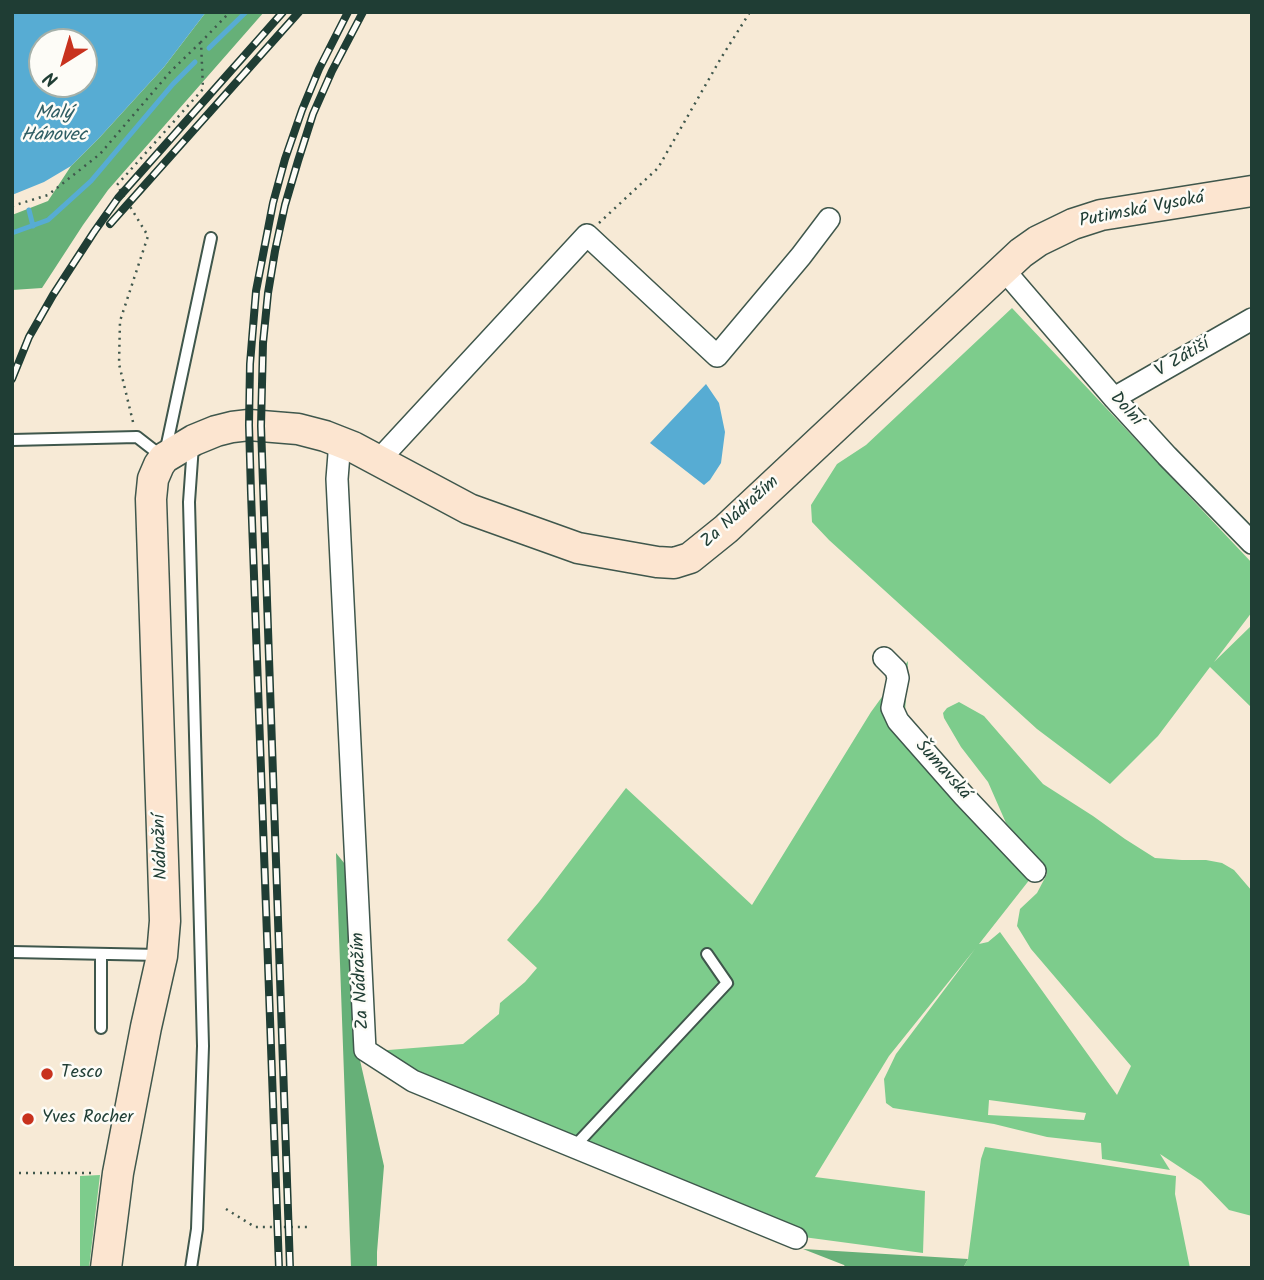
<!DOCTYPE html>
<meta charset="utf-8">
<style>
body{margin:0}
#map{position:relative;width:1264px;height:1280px;overflow:hidden;background:#f7ead6;font-family:Kalam,sans-serif}
canvas{display:block}
.frame{position:absolute;inset:0;border:14px solid #1f3d34;pointer-events:none}
.north{position:absolute;left:28px;top:28px;width:70px;height:70px;box-sizing:border-box;background:#fdfcf7;border:2px solid #a4b0a9;border-radius:50%;rotate:217deg;font-size:19px;font-weight:700;line-height:28px;text-align:center;color:#1f3d34}
.north::after{content:'';display:block;margin:auto;width:24px;height:32px;background:#c8321e;clip-path:polygon(50% 0,100% 100%,50% 72%,0 100%)}
</style>
<div id="map">
<canvas width="1264" height="1280"></canvas>
<div class="frame"></div>
<div class="north">N</div>
</div>
<script>
const g = document.querySelector('canvas').getContext('2d');
g.lineJoin = 'round';
function paint(path, color) { g.fillStyle = color; g.fill(path, 'evenodd'); }
const toPath = rows => new Path2D(rows.map(r => 'M' + r).join(''));
function strokePath(path, color, width, dash) { g.strokeStyle = color; g.lineWidth = width; g.lineCap = dash ? 'butt' : 'round'; g.setLineDash(dash || []); g.stroke(path); }
function write(font, color, halo, rows, align = 'center') {
  g.font = font + ' Kalam,sans-serif'; g.lineWidth = 5; g.setLineDash([]); g.textBaseline = 'middle'; g.strokeStyle = halo; g.fillStyle = color; for (const [text, x, y, turn = 0] of rows) {
    g.save(); g.translate(x, y); g.rotate((+turn || 0) * Math.PI / 180); g.textAlign = isNaN(turn) ? turn : align; if (halo) g.strokeText(text, 0, 0); g.fillText(text, 0, 0); g.restore();
  }
}
const green = toPath([
 [1012,308,1252,563,1252,612,1214,662,1252,625,1252,708,1210,667,1158,736,1110,784,1037,729,829,540,812,522,811,505,837,464,866,445],
 [908,661,905,713,1034,874,979,944,988,942,1000,932,1117,1095,1131,1066,1031,949,1017,926,1020,909,1037,893,1047,874,1044,867,1006,823,988,782,961,747,944,718,943,713,947,708,959,702,984,716,1043,784,1093,816,1125,839,1155,858,1182,860,1206,860,1222,863,1234,870,1252,891,1252,1216,1229,1210,1201,1181,1160,1154,1170,1170,1102,1159,1101,1143,1047,1137,994,1124,893,1108,886,1103,884,1079,896,1054,975,949,889,1056,815,1177,925,1191,923,1253,781,1234,454,1099,376,1051,463,1044,499,1014,500,1003,525,982,537,968,507,940,539,902,626,788,752,905,871,712],
 [989,1100,1086,1113,1084,1120,988,1115],
 [985,1147,1176,1176,1175,1194,1190,1268,963,1268,968,1259,981,1159],
 [100,1175,89,1268,80,1268,80,1176]
]);
const forest = toPath([
 [206,12,264,12,108,190,83,225,42,288,12,290,12,215,48,201,71,166,100,137,164,67],
 [336,853,349,869,357,1047,384,1166,377,1252,377,1268,351,1268],
 [803,1249,968,1259,963,1268,846,1268,844,1265]
]);
const water = toPath([
 [12,12,206,12,164,67,100,137,71,166,44,182,12,195],
 [42,42,84,42,84,84,42,84],
 [706,384,719,403,725,432,721,463,710,480,704,485,650,443]
]);
const stream = toPath([
 [209,48,246,12],
 [29,210,33,226],
 [12,233,48,220,91,181,173,84,195,62]
]);
const path = toPath([
 [12,206,48,195,100,154,171,71,201,42],
 [599,223,658,168,721,58,750,12],
 [133,422,119,364,120,321,148,236,117,185,203,89,201,42,230,12],
 [12,1173,96,1173],
 [226,1209,255,1227,308,1227]
]);
const service = toPath([
 [12,440,137,437,164,458,211,238],
 [12,952,159,955],
 [101,1028,101,954],
 [574,1147,727,983,707,954],
 [191,1268,197,1229,203,1046,189,502,193,445]
]);
const minor = toPath([
 [1004,270,1114,398,1167,456,1252,543],
 [1114,398,1252,319],
 [340,441,337,479,365,1050,413,1081,796,1238],
 [378,461,587,235,717,356,801,256,829,219],
 [884,658,896,670,898,678,892,708,898,721,964,796,1035,871]
]);
const secondary = toPath([
 [106,1268,118,1173,146,1027,162,956,165,921,151,499,153,479,159,465,164,458,194,440,216,431,232,427,249,425,298,429,325,436,353,447,469,509,578,548,657,562,674,563,690,558,726,529,1021,253,1038,241,1073,224,1101,215,1252,191]
]);
const rail = toPath([
 [110,224,299,12],
 [12,379,29,337,53,295,94,232,118,198,283,12],
 [279,1268,251,493,249,425,250,364,256,291,273,203,285,159,302,110,319,69,348,12],
 [290,1268,261,426,263,343,268,293,275,251,285,205,298,161,313,114,332,71,363,12]
]);
const markers = [
 [47,1074,7,"#c8321e"],
 [28,1119,7,"#c8321e"]
];
const streetNames = [
 ["Putimská Vysoká",1142,211,-11],
 ["V Zátiší",1183,359,-30],
 ["Dolní",1125,410,48],
 ["Za Nádražím",741,513,-42],
 ["Šumavská",942,771,48],
 ["Nádražní",162,847,-92],
 ["Za Nádražím",362,981,-93]
];
const poiNames = [
 ["Tesco",61,1074],
 ["Yves Rocher",42,1119]
];
const waterNames = [
 ["Malý",54,115],
 ["Hánovec",54,137]
];
paint(green, '#7dcc8c');
paint(forest, '#66b078');
paint(water, '#57acd3');
strokePath(stream, '#57acd3', 5);
strokePath(service, '#3f574c', 14);
strokePath(minor, '#3f574c', 24);
strokePath(secondary, '#3f574c', 33);
strokePath(path, '#3f574c', 2.5, [2, 5]);
strokePath(service, '#fff', 10);
strokePath(minor, '#fff', 21);
strokePath(secondary, '#fce5d0', 30);
strokePath(rail, '#1f3d34', 8);
strokePath(rail, '#fdfcf7', 5, [16]);
for (const [x, y, r, color] of markers) { const dot = new Path2D(); dot.arc(x, y, r, 0, 2 * Math.PI); g.fillStyle = color; g.fill(dot); strokePath(dot, '#fdfcf7', 2.5); }
write('18px', '#1f3d34', '#fdfcf7', streetNames);
write('18px', '#1f3d34', '#fdfcf7', poiNames, 'left');
write('italic 19px', '#305e64', '#fdfcf7', waterNames);
</script>
